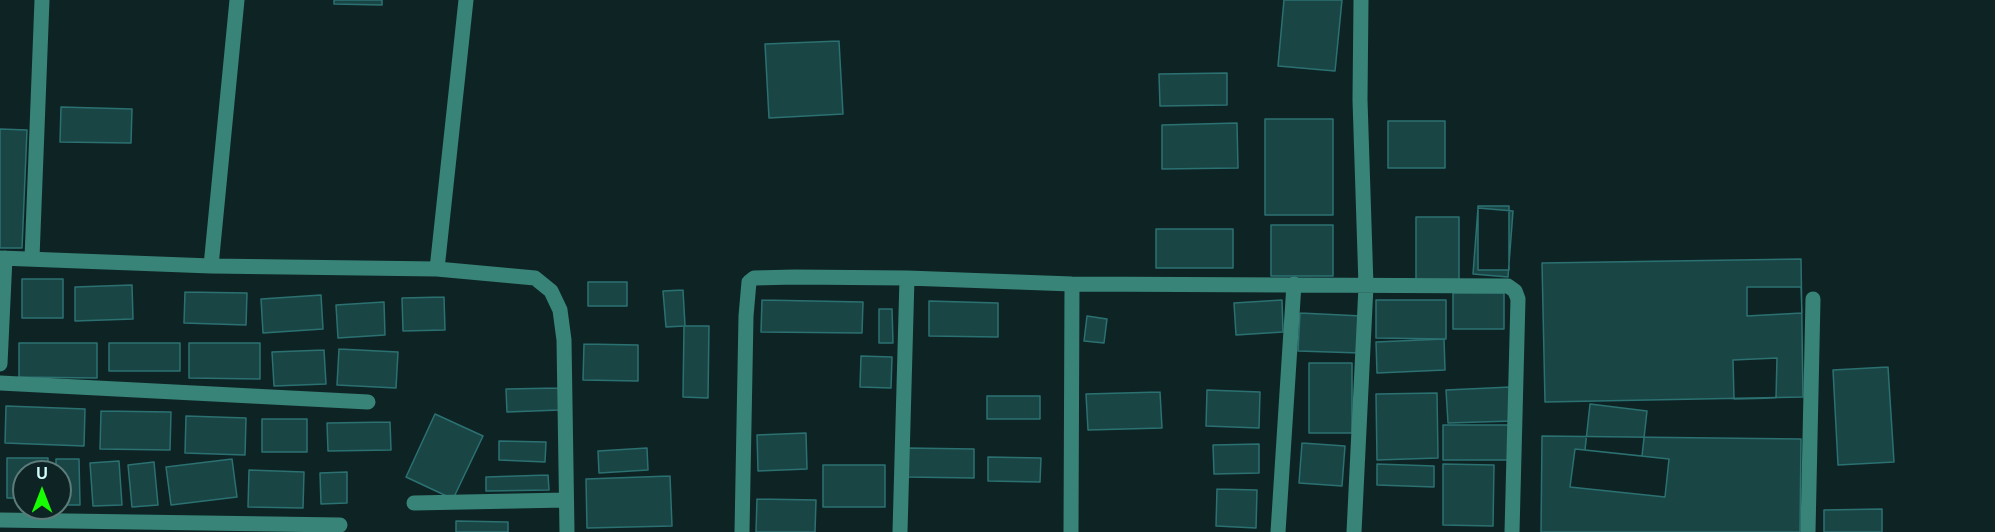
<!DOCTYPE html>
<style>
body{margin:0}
#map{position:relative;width:1995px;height:532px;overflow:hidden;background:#0e2424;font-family:Arial,sans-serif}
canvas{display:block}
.north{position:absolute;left:12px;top:460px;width:60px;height:60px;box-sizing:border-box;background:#0e2424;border:2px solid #5c7c7a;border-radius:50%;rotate:0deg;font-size:16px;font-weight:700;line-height:24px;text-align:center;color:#d1fffb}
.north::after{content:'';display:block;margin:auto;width:21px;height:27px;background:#17fc00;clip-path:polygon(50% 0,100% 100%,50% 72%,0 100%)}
</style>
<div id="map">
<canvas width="1995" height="532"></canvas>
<div class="north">U</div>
</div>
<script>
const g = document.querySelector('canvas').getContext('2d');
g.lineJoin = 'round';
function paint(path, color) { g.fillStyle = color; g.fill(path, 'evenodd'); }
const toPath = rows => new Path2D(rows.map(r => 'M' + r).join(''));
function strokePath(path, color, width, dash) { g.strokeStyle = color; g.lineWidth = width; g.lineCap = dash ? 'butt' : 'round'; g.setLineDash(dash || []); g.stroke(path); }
const building = toPath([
 [334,0,382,0,382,5,334,4,334,0],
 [1284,0,1342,0,1335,71,1278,66,1284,0],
 [839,41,843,114,769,118,765,44,839,41],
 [1227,73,1227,105,1160,106,1159,74,1227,73],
 [61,107,132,109,131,143,60,142,61,107],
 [1265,119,1333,119,1333,215,1265,215,1265,119],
 [1388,121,1445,121,1445,168,1388,168,1388,121],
 [1237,123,1238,168,1162,169,1162,125,1237,123],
 [0,129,27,130,22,248,0,248,0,129],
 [1478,206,1509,206,1509,270,1478,270,1478,206],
 [1478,208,1513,211,1508,277,1473,274,1478,208],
 [1416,217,1459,217,1459,282,1416,282,1416,217],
 [1271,225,1333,225,1333,276,1271,276,1271,225],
 [1156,229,1233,229,1233,268,1156,268,1156,229],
 [1801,259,1803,397,1545,402,1542,263,1801,259],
 [22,279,63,279,63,318,22,318,22,279],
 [588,282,627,282,627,306,588,306,588,282],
 [132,285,133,319,75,321,75,287,132,285],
 [1747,287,1801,287,1802,313,1747,316,1747,287],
 [683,290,685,326,666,327,663,291,683,290],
 [185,292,247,293,246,325,184,323,185,292],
 [1453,293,1504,293,1504,329,1453,329,1453,293],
 [321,295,323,329,263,333,261,299,321,295],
 [444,297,445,330,403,331,402,298,444,297],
 [762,300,863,302,862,333,761,332,762,300],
 [1282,300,1283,332,1236,335,1234,303,1282,300],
 [1376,300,1446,300,1446,339,1376,338,1376,300],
 [929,301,998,303,998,337,929,336,929,301],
 [384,302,385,335,338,338,336,305,384,302],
 [879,309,892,309,893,343,879,343,879,309],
 [1300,313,1362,316,1360,353,1298,351,1300,313],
 [1087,316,1107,319,1104,343,1084,341,1087,316],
 [684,326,709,326,708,398,683,397,684,326],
 [1444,339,1445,370,1377,373,1376,342,1444,339],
 [19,343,97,343,97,378,19,377,19,343],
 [109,343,180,343,180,371,109,371,109,343],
 [189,343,260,343,260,379,189,378,189,343],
 [584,344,638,345,638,381,583,380,584,344],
 [339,349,398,352,396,388,337,385,339,349],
 [324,350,326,384,274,386,272,352,324,350],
 [861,356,892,357,891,388,860,387,861,356],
 [1777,358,1776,398,1734,399,1733,360,1777,358],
 [1309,363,1352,363,1352,433,1309,433,1309,363],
 [1888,367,1894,462,1838,465,1833,370,1888,367],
 [1511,387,1512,421,1448,423,1446,390,1511,387],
 [559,388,560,410,507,412,506,389,559,388],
 [1207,390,1260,392,1259,428,1206,426,1207,390],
 [1160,392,1162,428,1088,430,1086,394,1160,392],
 [1437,393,1438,458,1377,460,1376,394,1437,393],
 [987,396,1040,396,1040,419,987,419,987,396],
 [1590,404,1647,411,1642,456,1585,450,1590,404],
 [6,406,85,409,84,446,5,443,6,406],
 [101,411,171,412,170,450,100,449,101,411],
 [435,414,483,436,453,499,406,477,435,414],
 [186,416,246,418,245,455,185,453,186,416],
 [262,419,307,419,307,452,262,452,262,419],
 [390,422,391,450,328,451,327,423,390,422],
 [1443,425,1509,425,1509,460,1443,460,1443,425],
 [806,433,807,469,758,471,757,435,806,433],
 [1542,436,1801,439,1800,532,1541,532,1542,436],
 [499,441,546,442,545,462,499,460,499,441],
 [1302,443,1345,446,1342,486,1299,483,1302,443],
 [1259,444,1259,473,1214,474,1213,445,1259,444],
 [647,448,648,470,599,473,598,451,647,448],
 [906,448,974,449,974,478,906,477,906,448],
 [1575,449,1669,459,1665,497,1570,487,1575,449],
 [988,457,1041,458,1040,482,988,481,988,457],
 [7,458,48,458,48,472,24,472,24,498,7,498,7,458],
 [56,459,79,459,80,505,60,505,60,472,56,472,56,459],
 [232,459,237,497,171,505,166,467,232,459],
 [119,461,122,505,93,506,90,463,119,461],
 [154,462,158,505,132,507,128,465,154,462],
 [1377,464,1434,466,1434,487,1377,485,1377,464],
 [1443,464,1494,465,1493,526,1443,525,1443,464],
 [823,465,885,465,885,507,823,507,823,465],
 [249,470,304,472,303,508,248,507,249,470],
 [347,472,347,503,321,504,320,473,347,472],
 [548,475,549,490,486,491,486,477,548,475],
 [670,476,672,526,587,528,586,479,670,476],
 [1217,489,1257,490,1256,528,1216,526,1217,489],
 [757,499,816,500,815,532,756,532,757,499],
 [1882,509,1882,532,1824,532,1824,510,1882,509],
 [456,521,508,522,508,532,456,532,456,521]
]);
const minor = toPath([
 [0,258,211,266,437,269,535,278,551,291,560,310,564,340,567,532],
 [32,258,42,0],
 [211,266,237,0],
 [437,269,466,0],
 [0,364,5,258],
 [0,383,368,402],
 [414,503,566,500],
 [0,520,340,525],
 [742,532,746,316,749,282,754,278,795,277,907,278,1072,284,1508,286,1515,291,1518,299,1512,532],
 [900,532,907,278],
 [1071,532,1072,284],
 [1278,532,1294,284],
 [1354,532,1366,286,1360,100,1361,0],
 [1808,532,1813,299]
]);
paint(building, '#1a4545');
strokePath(building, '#2c7172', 1.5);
strokePath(minor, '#388478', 15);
</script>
